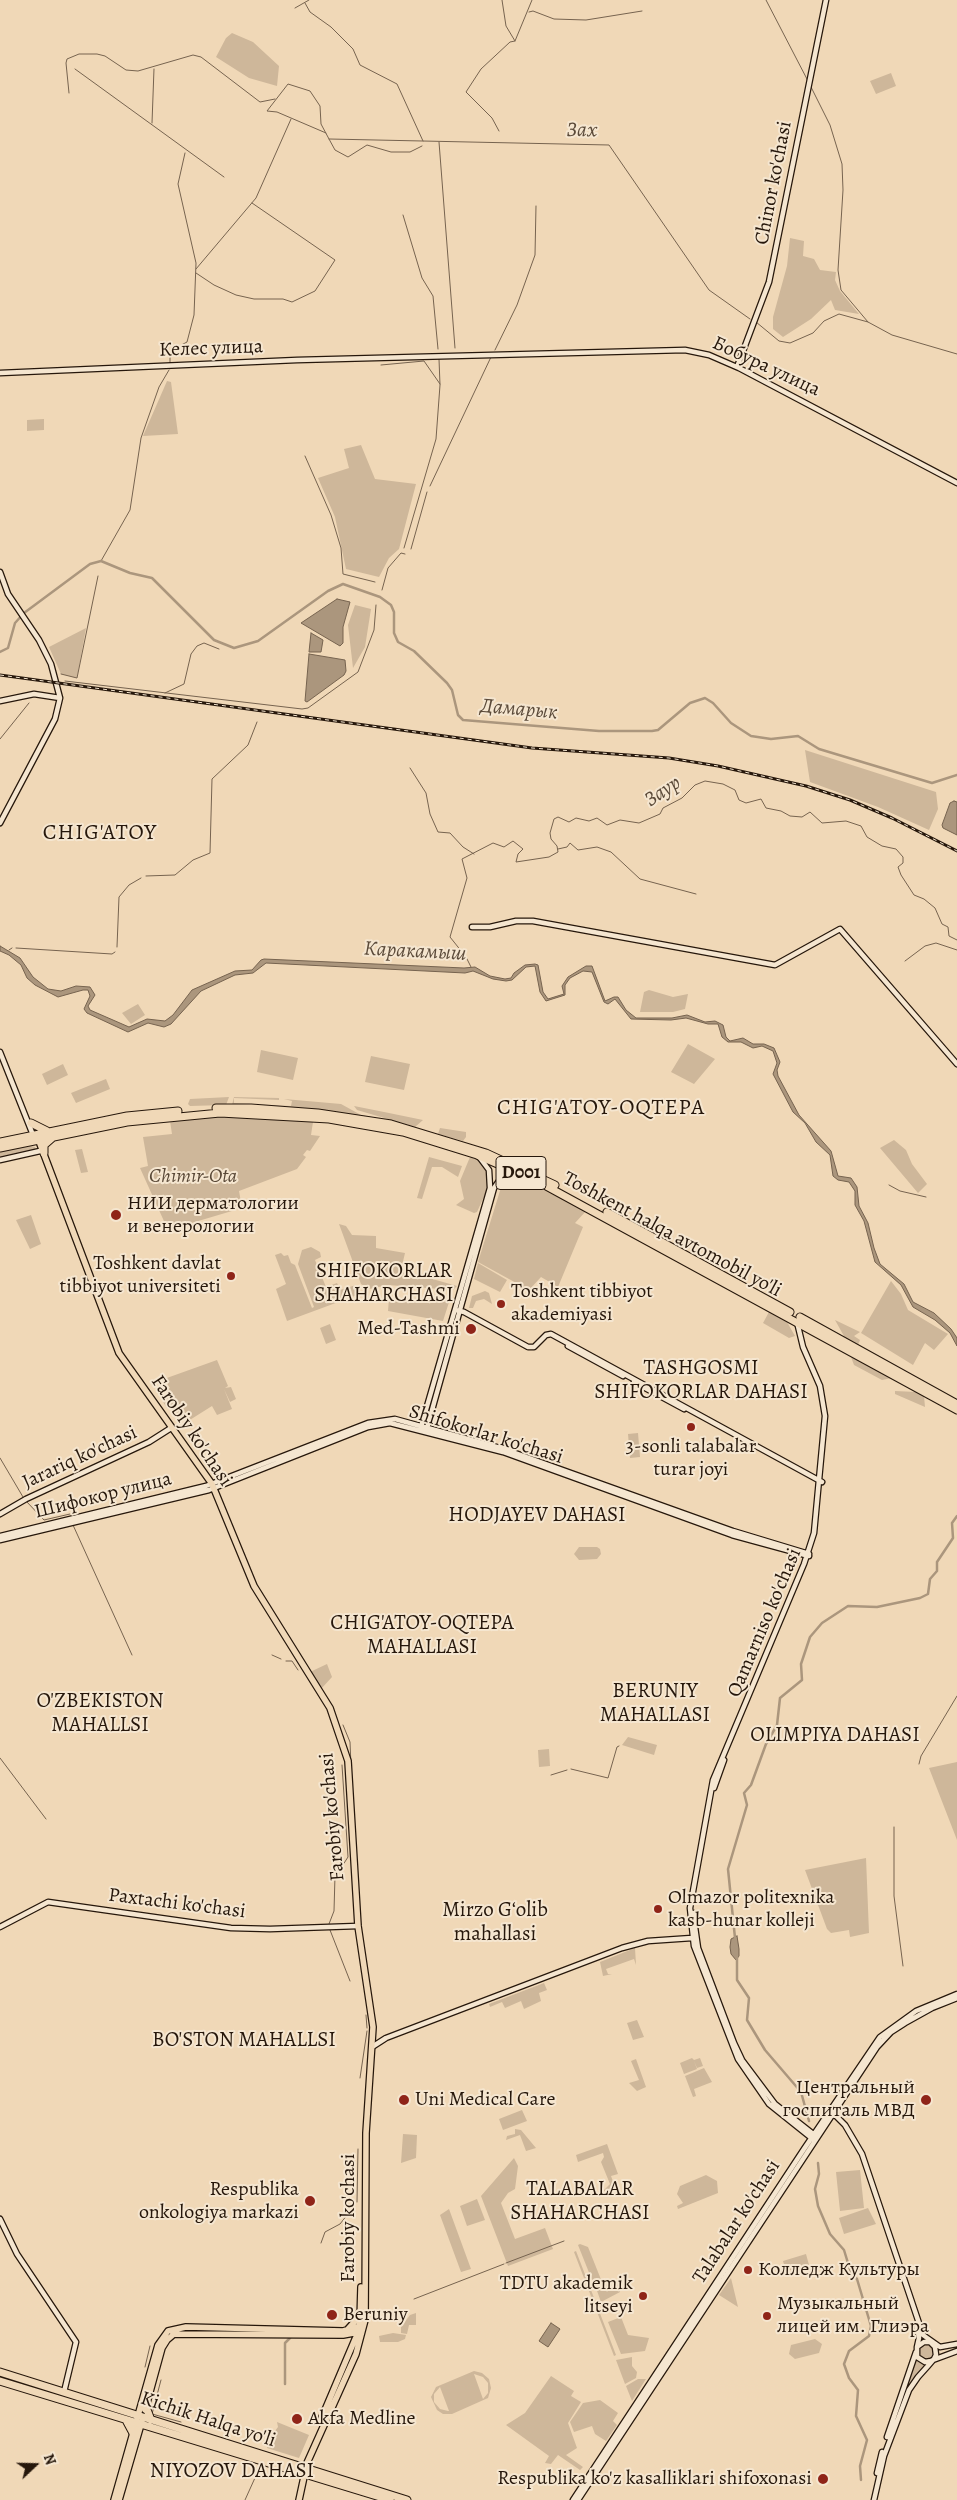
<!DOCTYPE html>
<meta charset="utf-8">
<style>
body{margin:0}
#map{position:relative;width:957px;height:2500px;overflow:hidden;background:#f0d8b7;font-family:Alegreya,serif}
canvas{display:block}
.north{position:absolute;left:10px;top:2440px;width:50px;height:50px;-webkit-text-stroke:4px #f5e6d0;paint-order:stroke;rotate:69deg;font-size:14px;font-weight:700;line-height:20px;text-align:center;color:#26170b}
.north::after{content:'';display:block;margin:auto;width:18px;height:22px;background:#26170b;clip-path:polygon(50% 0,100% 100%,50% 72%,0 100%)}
</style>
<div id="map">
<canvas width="957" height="2500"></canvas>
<div class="north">N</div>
</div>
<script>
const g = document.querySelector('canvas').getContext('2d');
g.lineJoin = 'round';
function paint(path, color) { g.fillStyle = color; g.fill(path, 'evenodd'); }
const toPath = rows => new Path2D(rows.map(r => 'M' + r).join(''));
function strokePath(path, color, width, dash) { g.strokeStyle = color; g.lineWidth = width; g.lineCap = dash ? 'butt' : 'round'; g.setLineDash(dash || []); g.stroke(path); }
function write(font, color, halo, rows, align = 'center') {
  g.font = font + ' Alegreya,serif'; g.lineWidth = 4; g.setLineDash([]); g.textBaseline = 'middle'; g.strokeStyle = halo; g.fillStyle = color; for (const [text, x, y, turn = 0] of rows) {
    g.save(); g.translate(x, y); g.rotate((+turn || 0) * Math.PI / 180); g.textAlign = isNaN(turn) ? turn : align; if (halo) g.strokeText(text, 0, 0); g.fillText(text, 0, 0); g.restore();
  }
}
const green = toPath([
 [232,33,253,42,279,66,277,86,249,78,216,57,226,38],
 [891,73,896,86,876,94,870,81],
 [790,238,804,241,803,256,814,259,820,270,836,272,835,280,840,291,859,314,835,310,831,300,811,319,783,337,773,329,773,317,787,266],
 [167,381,171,382,178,434,143,436],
 [44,419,44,430,27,431,27,420],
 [361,445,375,479,416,484,399,549,389,558,379,577,346,569,335,517,318,478,349,468,344,449],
 [355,605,371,609,365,647,353,668,348,625],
 [86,628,77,678,61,674,49,647],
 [805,750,936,792,938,809,929,830,878,807,810,782],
 [649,990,673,997,688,994,685,1009,673,1012,640,1012,644,992],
 [138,1004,145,1015,131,1024,122,1013],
 [688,1044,715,1059,694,1084,671,1072],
 [261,1050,298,1058,293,1080,257,1072],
 [371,1056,410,1064,404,1090,365,1082],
 [63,1064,68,1075,47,1085,42,1074],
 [106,1079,110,1089,76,1103,71,1093],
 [229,1097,226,1105,190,1106,188,1104,190,1099],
 [234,1097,279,1098,279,1100,234,1098,234,1103,291,1106,292,1101,284,1099,341,1104,361,1115,380,1119,325,1110,232,1105],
 [354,1106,389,1113,423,1120,415,1127,357,1110],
 [216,1117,273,1118,313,1122,311,1135,320,1136,310,1151,307,1150,303,1155,306,1157,297,1169,239,1191,242,1208,168,1230,140,1168,148,1166,143,1137,172,1134,170,1121],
 [440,1128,466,1132,466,1137,463,1141,438,1134],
 [894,1140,906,1150,912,1164,927,1184,918,1193,880,1148],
 [30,1146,35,1147,36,1150,0,1158,0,1151],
 [82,1149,88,1172,81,1173,75,1150],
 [429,1157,462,1166,458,1177,442,1167,432,1167,422,1199,417,1198],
 [470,1157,481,1161,487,1170,489,1180,487,1190,477,1212,474,1213,456,1205,464,1199,460,1181],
 [517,1177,586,1211,575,1223,583,1227,558,1287,541,1277,529,1290,478,1262,503,1181],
 [31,1215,41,1244,30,1249,16,1220],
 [339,1224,346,1226,352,1235,376,1236,376,1248,405,1253,401,1270,457,1286,453,1290,388,1285,369,1289,361,1284],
 [311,1247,320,1252,321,1257,315,1260,326,1287,337,1283,340,1290,356,1285,360,1294,287,1321,276,1289,286,1284,275,1255,281,1253,284,1256,288,1255,291,1263,295,1265,312,1308,314,1307,298,1264,302,1250],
 [478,1263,507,1280,500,1292,474,1279],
 [891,1281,901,1294,908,1310,948,1334,934,1350,925,1343,913,1365,861,1333],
 [485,1291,489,1293,492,1304,484,1299,476,1301,473,1308,469,1308,472,1296],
 [389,1298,450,1299,443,1321,388,1311],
 [769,1312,787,1322,795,1336,789,1338,763,1323],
 [835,1320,860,1332,854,1336,860,1340,858,1345,845,1338],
 [330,1324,336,1340,326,1344,320,1328],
 [851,1357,892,1378,882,1380,854,1365],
 [217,1360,228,1386,225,1388,231,1387,236,1399,230,1402,224,1389,232,1409,217,1415,212,1406,185,1423,178,1412,176,1414,171,1406,167,1408,163,1402,166,1400,163,1396,167,1393,166,1390,170,1388,164,1379],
 [895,1391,916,1392,924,1396,925,1407,895,1394],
 [638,1433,640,1457,630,1458,628,1434],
 [579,1547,597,1547,600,1549,601,1554,597,1559,579,1560,574,1554],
 [327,1664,332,1677,321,1689,310,1672],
 [628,1737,657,1745,654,1755,622,1745],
 [549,1749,550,1766,539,1767,538,1750],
 [957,1762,957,1840,929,1768],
 [866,1858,869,1933,850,1937,849,1930,831,1933,827,1929,805,1870],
 [635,1948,636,1965,634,1959,606,1969,608,1974,612,1974,603,1976,600,1962],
 [544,1983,547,1990,539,1993,541,2001,524,2009,521,2001,505,2008,502,2002,490,2007,489,2004],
 [637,2020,644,2037,633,2040,627,2023],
 [692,2058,694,2060,700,2058,703,2066,697,2068,694,2061,697,2069,684,2074,680,2063],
 [636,2059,646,2087,637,2091,629,2083,639,2080,631,2061],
 [704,2068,712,2082,694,2089,696,2096,693,2097,685,2076],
 [522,2110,527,2121,503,2130,499,2119],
 [515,2129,521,2130,536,2148,526,2151,520,2135,506,2140,507,2136,515,2134],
 [403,2134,417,2135,416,2158,401,2163],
 [607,2144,618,2174,611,2176,615,2187,602,2192,610,2184,601,2162,604,2157,603,2153,578,2162,576,2155],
 [514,2158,518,2166,515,2189,508,2193,501,2203,515,2239,545,2228,553,2249,508,2266,481,2196],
 [860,2170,864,2208,840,2211,836,2172],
 [706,2175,717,2181,718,2193,678,2209,677,2206,683,2203,677,2194,680,2186],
 [477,2199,485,2220,467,2226,460,2206],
 [868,2208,876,2224,844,2234,839,2218],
 [449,2209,471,2269,461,2272,440,2215],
 [580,2244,588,2247,602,2282,594,2285,578,2245],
 [576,2251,616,2355,614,2356,574,2252],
 [806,2254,809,2265,786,2271,783,2261],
 [731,2278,738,2307,719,2295],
 [616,2281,620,2292,601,2302,596,2288],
 [416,2313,416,2325,409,2325,407,2334,401,2333,401,2327,410,2315],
 [621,2317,628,2335,649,2338,645,2351,621,2354,608,2322],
 [393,2333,406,2335,405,2339,398,2342,380,2342,379,2336],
 [815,2339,822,2344,819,2353,795,2359,789,2354,791,2345],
 '919 2352a8 8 0 1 1 16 0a8 8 0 1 1-16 0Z',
 [632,2357,632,2366,637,2372,636,2378,625,2384,616,2360],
 [915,2360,925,2366,906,2392,897,2415],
 [474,2371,482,2373,489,2379,491,2388,488,2398,452,2414,443,2414,437,2410,431,2397,436,2387],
 [474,2374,483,2377,488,2383,488,2393,483,2399],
 [440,2387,449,2411,448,2411,440,2409,434,2402,434,2394],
 [551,2376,574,2391,571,2396,581,2402,568,2423,577,2448,566,2455,583,2467,580,2470,558,2455,551,2464,545,2463,549,2456,506,2425,525,2413],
 [638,2379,646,2379,632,2401,626,2386],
 [600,2400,618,2413,613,2421,617,2425,606,2441,595,2434,592,2426,574,2432,570,2422,583,2403],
 [277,2422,309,2435,299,2458,267,2448,271,2436,278,2427]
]);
const water = toPath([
 [337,599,350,602,343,627,343,643,340,646,301,623,337,599],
 [311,633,323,640,321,652,309,652,311,633],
 [309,654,345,660,346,671,344,675,307,702,305,701,309,654],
 [954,801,957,802,957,835,943,828,942,825,950,803,954,801],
 [0,946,20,958,33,977,48,989,61,991,76,986,90,987,95,995,88,1006,90,1010,129,1027,147,1019,165,1021,173,1015,192,990,235,971,252,970,261,960,264,959,464,968,475,967,490,976,505,979,511,978,514,973,525,965,535,964,538,965,543,992,548,999,564,994,562,986,568,977,586,966,592,966,605,1001,614,997,618,997,626,1010,636,1018,672,1018,687,1015,705,1022,715,1021,723,1025,726,1037,730,1041,743,1038,753,1044,764,1044,774,1048,780,1062,777,1070,778,1076,799,1115,831,1151,838,1176,851,1178,857,1187,859,1206,868,1223,874,1248,880,1264,904,1284,913,1302,934,1313,951,1329,957,1338,957,1346,950,1333,935,1320,913,1307,901,1285,875,1262,864,1221,855,1205,855,1191,849,1182,838,1180,833,1176,830,1155,816,1142,805,1123,793,1112,773,1074,777,1063,773,1051,762,1046,753,1048,741,1042,728,1042,722,1037,718,1024,708,1024,686,1018,671,1020,631,1019,615,999,608,1004,604,1002,592,972,583,971,570,978,565,985,565,995,546,1001,540,992,535,966,526,967,512,980,506,981,493,979,473,971,465,973,266,963,253,973,235,975,201,991,171,1024,164,1027,148,1023,128,1032,87,1013,84,1009,90,996,88,990,83,990,58,997,35,985,27,978,21,965,9,955,0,951,0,946],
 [737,1936,739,1949,739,1956,736,1960,731,1954,730,1947,731,1939,737,1936],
 [551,2323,560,2329,548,2347,539,2341,551,2323]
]);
const stream = toPath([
 [502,0,506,26,515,41],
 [766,0,808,81],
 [305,3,310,12,331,27,353,49,360,65,397,84,423,141],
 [295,8,309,0],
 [529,12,533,11,554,19,586,20,642,11],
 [75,69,224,177],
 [811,87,830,125,842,164,843,190,838,270,841,290,868,322],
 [69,93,66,63,67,59,79,54,97,54,105,56,126,70,138,71,193,55,201,57,260,102,275,99],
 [152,123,154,69],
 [499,131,492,118,466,92,481,69,510,42,515,41,532,0],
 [326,133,277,112,267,111,288,84,310,91,320,106,321,124,329,139,335,150,348,157,367,145,391,152,410,152,422,146],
 [329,139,609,145,709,290,750,319],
 [439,142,455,348],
 [403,215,422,278,433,296,438,349],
 [196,269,256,198,291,119],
 [196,273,214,285,236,295,254,299,283,299,292,302,315,291,335,260,252,203],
 [756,322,779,341,790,343,813,333,824,321,839,314,868,322,892,335,957,354],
 [495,350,517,305,535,255,536,206],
 [170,363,170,351,187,342,194,315,196,263,178,184,185,153],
 [381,365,424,361,440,384],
 [305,456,331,515,341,548,343,574,375,582],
 [430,486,491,357],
 [404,548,436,439,440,385,439,359],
 [411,549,427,492],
 [101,561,130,510,141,438,159,387,169,370],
 [382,590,388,568,401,553,405,554],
 [61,674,77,678,98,576],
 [65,681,302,709,308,708,358,672,374,630,376,605],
 [165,693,184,684,191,654,197,646,204,643,219,649],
 [0,739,29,703],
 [410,768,426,793,430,814,438,832,450,833,463,847,474,854],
 [558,849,567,847,570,843,578,850,597,847,611,852,640,879,696,894],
 [146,876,175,875,193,860,210,853,212,779,248,745,257,722],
 [117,947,119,897,129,885,141,878],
 [16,948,112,954,115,952],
 [9,950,12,948],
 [905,961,925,946,936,943,957,950],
 [471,967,466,957,450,937,467,878,462,859,493,843,504,847,513,841,523,849,518,854,516,862,549,857,558,852,557,846,551,839,550,833,554,819,558,817,569,822,576,818,589,821,597,818,607,825,620,820,639,823,660,814,663,808,682,798,695,785,705,781,723,784,735,790,739,800,746,803,761,799,766,808,781,811,790,816,802,817,810,812,822,823,846,821,861,826,867,837,882,846,896,849,903,857,903,863,898,867,901,875,914,895,924,899,935,908,942,924,948,927,949,936,957,940],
 [889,1185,900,1191,926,1197],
 [0,1458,23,1497],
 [26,1501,44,1520,70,1514],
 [73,1525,132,1655],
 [272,1655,281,1659],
 [286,1661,292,1661,298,1670],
 [343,1725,350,1742,351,1766],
 [0,1758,46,1819],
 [919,1764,921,1756,957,1696],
 [571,1769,608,1778,617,1747,619,1746],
 [551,1775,567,1770],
 [894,1827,894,1896,903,1966],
 [339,1871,348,1857,342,1765],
 [329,1924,334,1911,335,1876],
 [330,1930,350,1981],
 [366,2015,367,2028],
 [360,2078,367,2031],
 [357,2202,358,2149],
 [321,2243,325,2232,340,2224,351,2210],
 [506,2263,564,2241],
 [414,2299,504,2264],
 [145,2367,150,2346],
 [161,2380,152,2414,181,2422],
 [245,2500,259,2469]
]);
const canal = toPath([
 [0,652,8,648,15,623,24,613,90,564,101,561,130,573,152,578,214,640,234,648,258,641,328,591,343,584,380,597,391,605,394,612,394,633,398,642,414,651,447,683,452,690,458,715,463,720,599,731,652,731,658,730,690,703,705,698,713,703,731,723,751,736,771,739,798,736,819,749,932,783,957,775],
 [735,1938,728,1869,747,1805,744,1793,751,1785,766,1744,777,1725,780,1698,802,1680,801,1664,810,1637,822,1623,848,1606,877,1607,920,1598,928,1594,930,1579,937,1571,937,1562,953,1538,952,1523,957,1516],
 [737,1956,737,1980,749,1998,747,2020,765,2050,801,2092,809,2121],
 [818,2163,819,2174,815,2189,818,2206,830,2234,844,2250,851,2273,857,2279,871,2326,869,2336,849,2351,844,2364,849,2378,858,2390,856,2416,867,2440,860,2466,861,2480],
 [285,2384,285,2343,290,2338]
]);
const secondary = toPath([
 [737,367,769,282,826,0],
 [0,373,297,360,685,350,709,355,739,368,957,483],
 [0,572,8,594,39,640,51,664,60,698,55,719,0,823],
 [0,701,34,694,60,698],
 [472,927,490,927,516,921,533,921,775,965,840,929,957,1064],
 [0,1052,33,1135],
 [0,1160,40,1151],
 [456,1310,464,1312,528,1347,534,1347,546,1335,551,1334,822,1482],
 [797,1322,803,1347,820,1386,825,1416,814,1533,804,1564,713,1780,690,1908,694,1946,738,2059,769,2104,814,2140],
 [568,1346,623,1376],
 [634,1382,684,1409],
 [421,1427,490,1188,489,1170,480,1158],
 [427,1428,494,1188,501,1178,516,1173],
 [0,1514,26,1499,149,1442,171,1428],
 [0,1536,206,1486,368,1423,395,1419,504,1449,733,1531,809,1554],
 [0,1540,209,1490,368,1427,390,1423,503,1452,732,1535,809,1556],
 [714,1788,724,1760],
 [693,1913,698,1948,734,2043,742,2060,775,2104,817,2137],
 [0,1927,48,1902,231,1928,270,1929,358,1926],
 [372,2047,386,2038,622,1948,648,1941,692,1938],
 [831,2111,845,2125,862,2154,923,2335,940,2347,957,2344],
 [0,2219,17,2254,76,2342,64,2392],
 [917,2327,919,2338,917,2347],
 [887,2437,916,2352],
 [877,2473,882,2452],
 [573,2500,804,2149,880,2037,916,2011,957,1994],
 [578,2500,877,2047,891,2032,905,2023,932,2008,957,1998],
 [874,2500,884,2456,909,2390,918,2377,927,2367,933,2360,934,2359,936,2355,935,2347,930,2342,924,2342,917,2347,917,2357,925,2362,931,2361,933,2360,957,2351]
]);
const primary = toPath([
 [37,1136,119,1353,212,1484,254,1586,330,1708,348,1761,358,1926,373,2027,366,2133,365,2320,356,2354,307,2463,299,2500],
 [347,2330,356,2320,358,2314],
 [145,2410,162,2348,167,2340,174,2334,343,2335,359,2332],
 [322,2417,356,2337,360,2321,361,2287],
 [114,2500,158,2345,168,2331,186,2327,343,2331,361,2326],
 [119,2500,142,2421]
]);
const highway = toPath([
 [216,1108,251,1108,318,1113,391,1124,486,1153,555,1185],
 [31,1123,47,1131],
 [0,1142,127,1116,178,1111],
 [0,1148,127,1122,220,1113,329,1119,403,1132,477,1155,537,1181,957,1410],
 [44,1153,44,1145,52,1138],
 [607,1212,790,1312],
 [800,1317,957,1404],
 [0,2372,407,2500],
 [0,2381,390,2500],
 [146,2407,151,2420],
 [126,2420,133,2433]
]);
const rail = toPath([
 [0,675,532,748,669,758,718,766,806,786,850,800,892,818,957,851]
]);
const markers = [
 [116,1215,6,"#8f2418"],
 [231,1276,5,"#8f2418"],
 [501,1304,5,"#8f2418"],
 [471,1329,6,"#8f2418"],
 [691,1427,5,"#8f2418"],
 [658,1909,5,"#8f2418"],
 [404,2100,6,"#8f2418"],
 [926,2100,6,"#8f2418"],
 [310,2201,6,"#8f2418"],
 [748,2270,5,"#8f2418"],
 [643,2296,5,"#8f2418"],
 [332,2315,6,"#8f2418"],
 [767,2316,5,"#8f2418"],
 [297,2419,6,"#8f2418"],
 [823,2479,6,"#8f2418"]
];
const shields = [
 [521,1173,50]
];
const shieldNames = [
 ["D001",521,1173]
];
const streetNames = [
 ["Chinor ko'chasi",774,183,-79],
 ["Келес улица",211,349,-2],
 ["Бобура улица",766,367,25],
 ["Toshkent halqa avtomobil yo'li",672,1235,28],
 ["Farobiy ko'chasi",191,1431,56],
 ["Shifokorlar ko'chasi",486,1435,17],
 ["Jarariq ko'chasi",80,1458,-25],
 ["Шифокор улица",103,1496,-14],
 ["Qamarniso ko'chasi",765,1623,-67],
 ["Farobiy ko'chasi",333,1817,-95],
 ["Paxtachi ko'chasi",177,1904,7],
 ["Farobiy ko'chasi",349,2218,-90],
 ["Talabalar ko'chasi",737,2222,-57],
 ["Kichik Halqa yo'li",208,2420,18]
];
const parkNames = [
 ["Chimir-Ota",193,1177]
];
const poiNames = [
 ["НИИ дерматологии",127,1204],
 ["и венерологии",127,1227],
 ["Toshkent davlat",221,1264,"right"],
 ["tibbiyot universiteti",221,1287,"right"],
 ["Toshkent tibbiyot",511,1292],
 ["akademiyasi",511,1315],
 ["Med-Tashmi",460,1329,"right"],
 ["3-sonli talabalar",691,1447,"center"],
 ["turar joyi",691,1470,"center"],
 ["Оlmazor politexnika",668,1898],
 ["kasb-hunar kolleji",668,1921],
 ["Центральный",915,2088,"right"],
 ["госпиталь МВД",915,2111,"right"],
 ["Uni Medical Care",415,2100],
 ["Respublika",299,2190,"right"],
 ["onkologiya markazi",299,2213,"right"],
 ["Колледж Культуры",758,2270],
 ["TDTU akademik",633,2284,"right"],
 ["litseyi",633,2307,"right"],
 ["Музыкальный",777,2304],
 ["лицей им. Глиэра",777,2327],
 ["Beruniy",343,2315],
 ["Akfa Medline",308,2419],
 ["Respublika ko'z kasalliklari shifoxonasi",812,2479,"right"]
];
const waterNames = [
 ["Зах",582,131,1],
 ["Дамарык",519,710,5],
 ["Заур",663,792,-34],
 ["Каракамыш",415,952,3]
];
const neighbourhoodNames = [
 ["SHIFOKORLAR",384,1272],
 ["SHAHARCHASI",384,1296],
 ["TASHGOSMI",701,1369],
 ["SHIFOKORLAR DAHASI",701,1393],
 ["HODJAYEV DAHASI",537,1516],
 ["CHIG'ATOY-OQTEPA",422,1624],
 ["MAHALLASI",422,1648],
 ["BERUNIY",655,1692],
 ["MAHALLASI",655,1716],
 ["O'ZBEKISTON",100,1702],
 ["MAHALLSI",100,1726],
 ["OLIMPIYA DAHASI",835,1736],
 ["Mirzo Gʻolib",495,1911],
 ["mahallasi",495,1935],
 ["BO'STON MAHALLSI",244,2041],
 ["TALABALAR",580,2190],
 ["SHAHARCHASI",580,2214],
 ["NIYOZOV DAHASI",232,2472]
];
const quarterNames = [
 ["CHIG'ATOY",100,834],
 ["CHIG'ATOY-OQTEPA",601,1109]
];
paint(green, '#ceb79a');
paint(water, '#ab967d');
strokePath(water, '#76634f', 1);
strokePath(stream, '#76634f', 1);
strokePath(canal, '#ab967d', 2.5);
strokePath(secondary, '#26170b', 7);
strokePath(primary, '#26170b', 8);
strokePath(highway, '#26170b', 9);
strokePath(secondary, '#f5e6d0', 4.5);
strokePath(primary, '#f0d8b7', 5.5);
strokePath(highway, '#f0d8b7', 7);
strokePath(rail, '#26170b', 3);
strokePath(rail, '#f5e6d0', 1, [4]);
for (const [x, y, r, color] of markers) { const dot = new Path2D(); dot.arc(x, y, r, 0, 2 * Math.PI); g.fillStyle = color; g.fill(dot); strokePath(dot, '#f5e6d0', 2); }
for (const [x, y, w] of shields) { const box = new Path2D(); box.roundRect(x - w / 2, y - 16.5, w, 33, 4); g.fillStyle = '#f5e6d0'; g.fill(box); strokePath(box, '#26170b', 1); }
write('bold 19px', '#26170b', null, shieldNames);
write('20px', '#26170b', '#f5e6d0', streetNames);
write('italic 20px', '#584736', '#f5e6d0', parkNames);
write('20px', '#26170b', '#f5e6d0', poiNames, 'left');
write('italic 21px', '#5b4a39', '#f5e6d0', waterNames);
write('21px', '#26170b', '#f5e6d0', neighbourhoodNames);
g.letterSpacing = '1px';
write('22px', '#26170b', '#f5e6d0', quarterNames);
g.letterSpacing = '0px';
</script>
